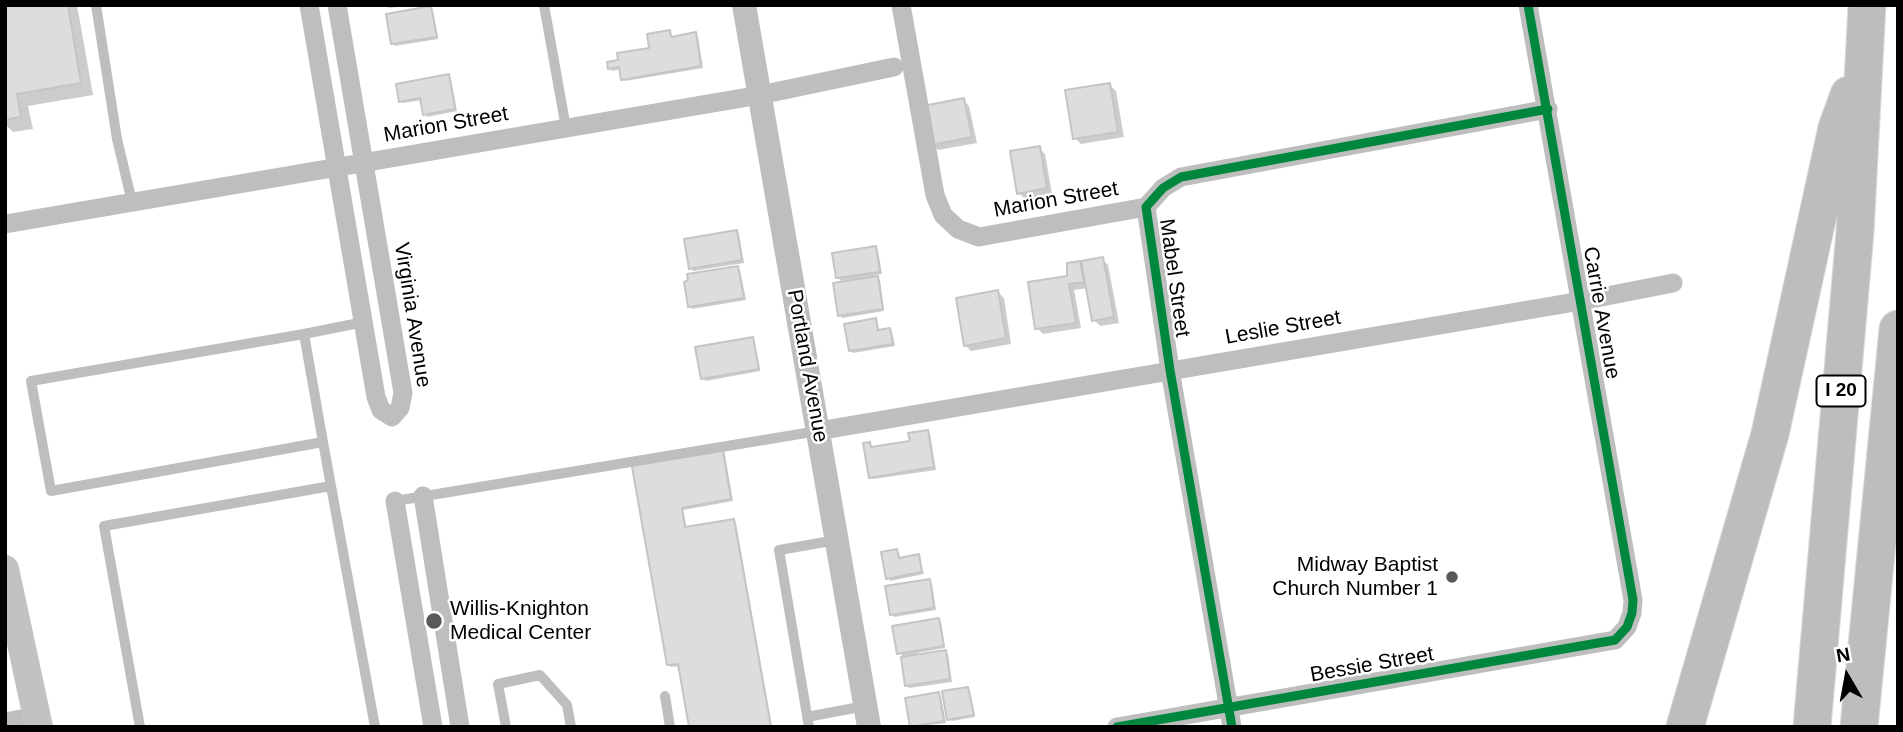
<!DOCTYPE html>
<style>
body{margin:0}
#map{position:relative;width:1903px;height:732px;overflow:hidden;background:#fff;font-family:Arial,sans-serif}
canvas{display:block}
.frame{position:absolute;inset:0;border:7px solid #000;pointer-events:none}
.north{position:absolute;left:1812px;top:641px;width:70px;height:70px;-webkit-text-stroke:5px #fff;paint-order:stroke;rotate:350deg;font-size:19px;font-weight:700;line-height:28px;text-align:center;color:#000}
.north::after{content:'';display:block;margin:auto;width:24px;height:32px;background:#000;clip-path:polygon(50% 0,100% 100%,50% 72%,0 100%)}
</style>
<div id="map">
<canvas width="1903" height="732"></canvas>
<div class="frame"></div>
<div class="north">N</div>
</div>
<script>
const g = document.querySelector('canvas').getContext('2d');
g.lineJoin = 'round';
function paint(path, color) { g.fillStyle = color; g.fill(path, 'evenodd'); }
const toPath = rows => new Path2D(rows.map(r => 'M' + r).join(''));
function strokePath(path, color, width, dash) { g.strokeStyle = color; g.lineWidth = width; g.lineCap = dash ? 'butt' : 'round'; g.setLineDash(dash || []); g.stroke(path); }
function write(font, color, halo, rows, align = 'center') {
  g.font = font + ' Arial,sans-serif'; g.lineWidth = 5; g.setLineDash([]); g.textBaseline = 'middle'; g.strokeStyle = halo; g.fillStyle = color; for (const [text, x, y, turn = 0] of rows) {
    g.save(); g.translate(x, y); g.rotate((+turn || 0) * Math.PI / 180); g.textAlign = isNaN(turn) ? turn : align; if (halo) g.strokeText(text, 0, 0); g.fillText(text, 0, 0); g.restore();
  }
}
const shadow = toPath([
 [5,5,77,5,93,95,28,106,33,129,13,132,5,124],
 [387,5,414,5,389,8],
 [431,8,433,11,438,39,395,46,392,43],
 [669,32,672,38,695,34,698,37,703,68,625,81,621,69,612,71,610,68,651,49],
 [448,76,451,79,457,111,427,117,422,100,403,103,401,101],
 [1110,85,1116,91,1124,137,1081,144,1075,138],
 [963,100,969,106,977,143,938,150,932,144],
 [1039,148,1045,154,1052,194,1025,199,1019,193],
 [736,232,739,234,744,263,693,271,691,268],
 [875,248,878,250,882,274,875,275,880,280,884,311,842,318,840,315,843,283,838,278],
 [1102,259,1108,265,1119,323,1100,326,1094,320,1088,288,1074,290,1081,328,1043,334,1037,328,1069,278,1068,265],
 [738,268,740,270,746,300,692,309,690,306],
 [998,292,1004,298,1011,344,971,351,965,345],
 [875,320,880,332,890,330,892,332,895,346,853,353,850,350],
 [752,338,754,341,760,371,706,381,703,378],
 [928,432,930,434,936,470,873,479,870,477,870,444,873,448,912,442],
 [724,449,733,501,683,510,687,529,733,521,736,523,772,727,690,727,680,666,671,667,669,665,633,462],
 [897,550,901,559,918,556,924,574,890,581,888,578],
 [929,581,932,584,936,610,894,617,892,614],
 [938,620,941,622,945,648,917,653,917,656,945,652,948,654,952,682,909,688,907,686,902,655,898,653],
 [968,688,970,691,975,717,952,721,949,719],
 [938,694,941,696,946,723,912,727]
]);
const building = toPath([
 [5,5,68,5,81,83,17,94,21,117,5,120,5,5],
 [431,6,437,37,391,44,386,14,431,6],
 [670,30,671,37,696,32,701,66,621,80,619,67,608,69,607,62,618,60,617,53,649,48,647,34,670,30],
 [449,74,455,109,423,115,420,98,399,102,396,84,449,74],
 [1110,83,1118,132,1073,139,1065,90,1110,83],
 [964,98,972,137,931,145,923,106,964,98],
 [1040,146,1047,188,1017,194,1010,151,1040,146],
 [737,230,742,260,689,269,684,239,737,230],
 [876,246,880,272,836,278,832,253,876,246],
 [1103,257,1114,317,1092,321,1081,261,1103,257],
 [1080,261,1084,282,1069,284,1076,323,1035,329,1028,282,1067,276,1067,263,1080,261],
 [738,266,744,298,688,307,684,282,688,280,687,274,738,266],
 [878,276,883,309,838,316,833,283,878,276],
 [998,290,1006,338,964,346,956,298,998,290],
 [876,318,878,330,890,328,893,344,849,351,844,324,876,318],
 [753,337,759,369,701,379,695,347,753,337],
 [928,430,934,467,869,478,863,443,870,442,871,447,910,441,908,433,928,430],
 [722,445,731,499,682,508,685,527,734,519,771,727,689,727,678,664,667,665,631,461,722,445],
 [897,549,899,558,919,554,922,572,886,579,881,552,897,549],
 [930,579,934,608,890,615,885,586,930,579],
 [939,618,944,646,897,654,892,626,939,618],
 [946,650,950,679,905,686,901,657,946,650],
 [968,687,974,715,947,720,942,691,968,687],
 [939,692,944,721,910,727,905,698,939,692]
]);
const service = toPath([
 [96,5,117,139,132,202],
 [544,5,566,128],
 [304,334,364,322],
 [323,442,51,491,31,381,304,334,323,442,331,486],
 [395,501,818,431],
 [665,696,670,727],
 [807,717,865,706],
 [140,727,104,526,331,486,375,727],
 [506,727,498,684,540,675,567,705,571,727],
 [809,727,779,550,837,540]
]);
const minor = toPath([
 [309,5,376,397,381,410,392,417,400,408,403,393,337,5],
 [901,5,935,195,943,215,958,229,979,237,1146,207],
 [5,224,760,95,894,67],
 [818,431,1581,301,1673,283],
 [423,496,460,727],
 [395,501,433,727],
 [5,722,37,716],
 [1117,727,1615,640,1627,627,1632,613,1633,600,1528,5],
 [1232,727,1170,370,1146,207,1163,188,1181,177,1548,109]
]);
const tertiary = toPath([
 [744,5,869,727]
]);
const secondary = toPath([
 [5,569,39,727]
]);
const motorway = toPath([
 [1685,727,1770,434,1837,128,1849,95],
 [1812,727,1855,232,1867,5],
 [1859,727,1898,329]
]);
const cycleway = toPath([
 [1117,727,1615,640,1627,627,1632,613,1633,600,1528,5],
 [1232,727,1170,370,1146,207,1163,188,1181,177,1548,109]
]);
const markers = [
 [1452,577,7,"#595959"],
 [434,621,9,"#595959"]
];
const shields = [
 [1841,391,49]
];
const shieldNames = [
 ["I 20",1841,391]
];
const streetNames = [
 ["Marion Street",446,125,-10],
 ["Marion Street",1056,200,-10],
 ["Mabel Street",1174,278,82],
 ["Carrie Avenue",1601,313,80],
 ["Virginia Avenue",412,315,81],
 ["Leslie Street",1283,328,-10],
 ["Portland Avenue",807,366,80],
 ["Bessie Street",1372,665,-10]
];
const poiNames = [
 ["Midway Baptist",1438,565],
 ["Church Number 1",1438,589],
 ["Willis-Knighton",450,609,"left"],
 ["Medical Center",450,633,"left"]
];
paint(shadow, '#0003');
paint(building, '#ddd');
strokePath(building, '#c5c5c5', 2);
strokePath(motorway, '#dbdbdb', 39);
strokePath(service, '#bebebe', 10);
strokePath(minor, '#bebebe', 19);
strokePath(tertiary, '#bebebe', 24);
strokePath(secondary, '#c2c2c2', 28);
strokePath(motorway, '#bdbdbd', 37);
strokePath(cycleway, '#00873e', 9);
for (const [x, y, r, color] of markers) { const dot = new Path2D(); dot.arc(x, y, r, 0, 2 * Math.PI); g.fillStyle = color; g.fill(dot); strokePath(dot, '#fff', 2.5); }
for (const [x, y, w] of shields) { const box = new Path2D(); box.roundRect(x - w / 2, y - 15.5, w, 31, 5); g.fillStyle = '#fff'; g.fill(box); strokePath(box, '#000', 2); }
write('bold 19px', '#000', null, shieldNames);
write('21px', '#000', '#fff', streetNames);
write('21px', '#000', '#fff', poiNames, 'right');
</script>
